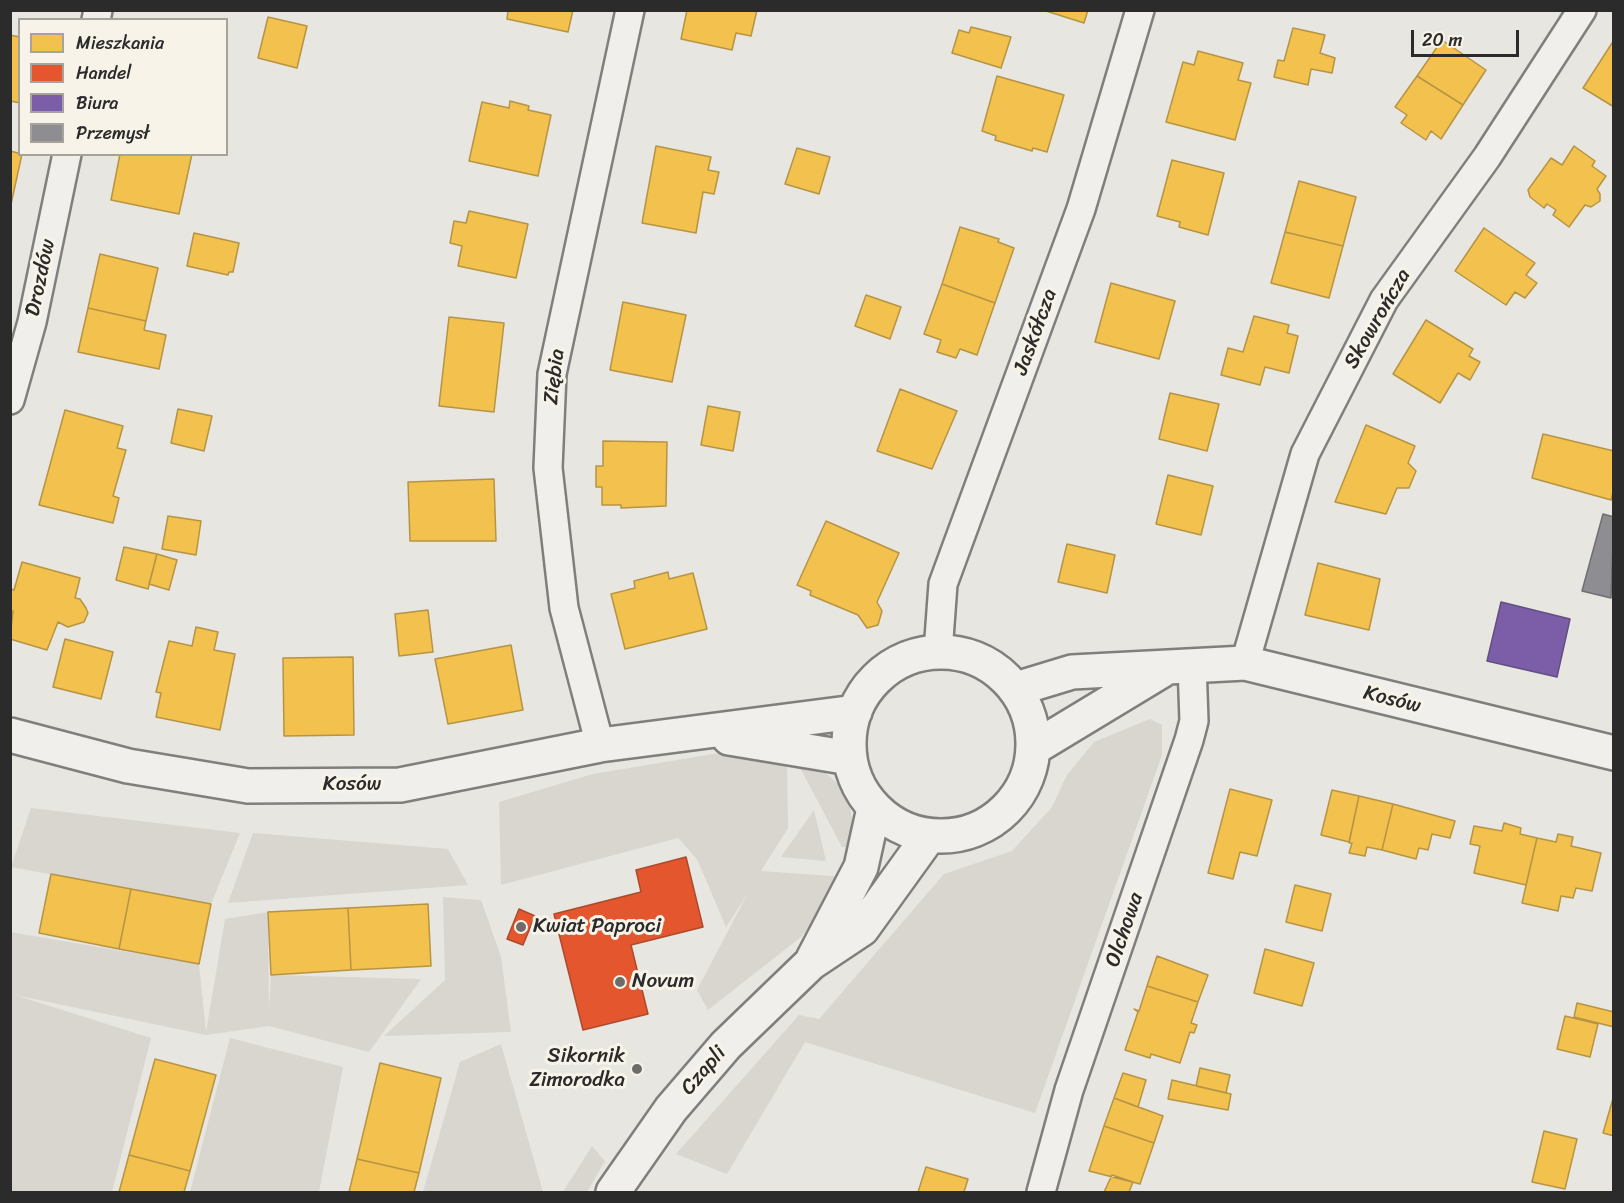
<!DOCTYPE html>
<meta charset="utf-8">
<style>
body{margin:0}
#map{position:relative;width:1624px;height:1203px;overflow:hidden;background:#e8e6e0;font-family:Sriracha,sans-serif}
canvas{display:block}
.frame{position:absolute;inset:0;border:12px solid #2b2b2b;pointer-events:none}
.legend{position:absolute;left:18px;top:18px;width:210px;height:138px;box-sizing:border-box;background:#f7f3e8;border:2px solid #a5a39c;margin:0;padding:8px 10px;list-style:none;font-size:18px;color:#2b2b2b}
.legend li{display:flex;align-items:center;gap:12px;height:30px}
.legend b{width:30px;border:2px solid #a5a39c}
.scale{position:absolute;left:1411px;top:30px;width:108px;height:27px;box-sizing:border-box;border:3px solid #2b2b2b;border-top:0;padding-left:8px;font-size:18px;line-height:21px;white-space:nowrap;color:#2b2b2b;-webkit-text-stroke:4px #f7f3e8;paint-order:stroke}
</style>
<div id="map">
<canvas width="1624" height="1203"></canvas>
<div class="frame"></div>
<ul class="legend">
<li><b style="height:16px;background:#f2c14e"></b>Mieszkania</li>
<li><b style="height:16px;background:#e4572e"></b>Handel</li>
<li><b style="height:16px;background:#7b5ea7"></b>Biura</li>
<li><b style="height:16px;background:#8d8d92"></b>Przemysł</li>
</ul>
<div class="scale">20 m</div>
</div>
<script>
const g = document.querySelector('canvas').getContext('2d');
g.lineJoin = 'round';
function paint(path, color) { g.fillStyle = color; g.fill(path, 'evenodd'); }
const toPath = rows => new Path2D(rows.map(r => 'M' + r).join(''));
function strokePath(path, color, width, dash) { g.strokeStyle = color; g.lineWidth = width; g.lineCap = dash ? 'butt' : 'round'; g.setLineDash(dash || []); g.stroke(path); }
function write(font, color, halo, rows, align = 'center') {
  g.font = font + ' Sriracha,sans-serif'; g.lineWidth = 6; g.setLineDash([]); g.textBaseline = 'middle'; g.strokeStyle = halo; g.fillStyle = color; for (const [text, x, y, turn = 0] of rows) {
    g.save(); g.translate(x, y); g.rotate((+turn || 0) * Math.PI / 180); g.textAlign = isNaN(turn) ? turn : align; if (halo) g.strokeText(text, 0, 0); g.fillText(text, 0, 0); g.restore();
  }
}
const green = toPath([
 [1150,719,1162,725,1162,755,1035,1113,805,1042,727,1174,676,1154,799,1015,819,1019,944,874,1012,851,1052,807,1067,775,1094,742],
 [719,753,787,763,788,828,761,871,846,877,801,937,708,1010,697,990,748,893,726,927,697,859,678,838,501,885,499,802,593,774],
 [799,766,826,773,849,795,855,847,842,847],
 [31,808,240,833,211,904,11,867],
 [814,810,826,861,781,857],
 [253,833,448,849,468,885,228,903],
 [443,897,481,900,501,957,511,1032,384,1036,445,980],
 [268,912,269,1010,271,975,421,979,369,1052,269,1026,206,1035,15,995,151,1038,112,1192,11,1192,10,932,199,964,206,1032,225,919],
 [230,1038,343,1067,319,1192,190,1192],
 [501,1044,543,1192,423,1192,460,1062],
 [592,1146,605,1161,587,1192,563,1192]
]);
const homes = toPath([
 [508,10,573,10,568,32,507,19,508,10],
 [687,10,757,10,751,36,736,33,732,50,681,39,687,10],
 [1043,10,1088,10,1084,23,1043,10],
 [268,17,307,26,297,68,258,58,268,17],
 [971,27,1011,37,1001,68,952,53,959,30,969,33,971,27],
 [1293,28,1325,35,1320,53,1335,58,1332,73,1311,69,1308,85,1274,77,1278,60,1284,61,1293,28],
 [10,35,20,37,20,103,10,101,10,35],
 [1442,40,1486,70,1463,105,1417,76,1442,40],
 [1614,40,1614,107,1583,88,1614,40],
 [1198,51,1243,63,1238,80,1251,83,1235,140,1166,122,1183,62,1194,65,1198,51],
 [997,76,1064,95,1047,152,1033,148,1032,151,995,140,996,136,982,131,997,76],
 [1417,76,1463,105,1441,139,1431,131,1426,140,1401,123,1407,115,1395,107,1417,76],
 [510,101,529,106,528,110,551,115,538,176,469,161,482,102,509,108,510,101],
 [656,146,711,157,708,170,719,172,714,194,703,192,696,233,642,223,656,146],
 [1574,146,1595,161,1592,166,1606,176,1597,189,1600,194,1600,201,1591,207,1585,205,1569,227,1553,215,1556,210,1547,204,1544,208,1530,197,1528,190,1551,158,1562,165,1574,146],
 [797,148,830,157,819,194,785,184,797,148],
 [10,151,22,154,10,209,10,151],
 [120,154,192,154,179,214,111,200,120,154],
 [1172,160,1224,173,1208,235,1179,227,1180,222,1157,216,1172,160],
 [1299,181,1356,197,1343,246,1285,232,1299,181],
 [469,211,528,224,516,278,458,266,462,246,450,243,454,221,466,223,469,211],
 [960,227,999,239,998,242,1014,248,995,303,942,284,960,227],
 [1484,228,1535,263,1526,275,1537,283,1525,298,1515,292,1506,305,1455,271,1484,228],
 [1285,232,1343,246,1329,298,1271,283,1285,232],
 [194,233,239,243,233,272,229,272,228,275,187,266,194,233],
 [100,254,158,268,146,321,88,308,100,254],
 [1111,283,1175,301,1159,359,1095,342,1111,283],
 [942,284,995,303,977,355,960,349,956,358,937,352,941,340,924,334,942,284],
 [866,295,901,307,890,339,855,326,866,295],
 [623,302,686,315,672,382,610,370,623,302],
 [88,308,146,321,144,330,166,335,159,369,78,352,88,308],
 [1254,316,1289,325,1287,333,1298,336,1289,373,1265,367,1260,385,1221,375,1228,348,1243,352,1254,316],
 [449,317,504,323,494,412,439,406,449,317],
 [1426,320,1473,349,1469,356,1480,362,1470,380,1458,373,1440,403,1393,374,1426,320],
 [900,389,957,411,932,469,877,451,900,389],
 [1170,393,1219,404,1207,451,1159,439,1170,393],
 [708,406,740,412,733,451,701,445,708,406],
 [178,409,212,416,204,451,171,443,178,409],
 [65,410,123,426,117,448,126,450,113,496,119,498,113,523,39,505,65,410],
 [1366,425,1415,446,1408,463,1416,471,1409,488,1397,488,1386,514,1335,502,1366,425],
 [1543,434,1614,451,1614,489,1611,500,1532,478,1543,434],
 [603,441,667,442,666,506,621,508,621,505,602,505,602,487,596,487,596,466,603,466,603,441],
 [1168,475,1213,486,1201,535,1156,524,1168,475],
 [494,479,496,541,410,541,408,482,494,479],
 [168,516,201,521,196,555,162,549,168,516],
 [826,521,899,553,877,602,882,611,878,625,867,628,858,615,810,595,811,591,797,585,826,521],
 [1067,544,1115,555,1107,593,1058,582,1067,544],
 [124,547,157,554,148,589,116,580,124,547],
 [157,554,177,560,169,590,149,584,157,554],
 [22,562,80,578,75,598,80,599,86,608,88,613,84,622,68,627,58,622,47,650,10,639,13,611,10,610,10,589,14,590,22,562],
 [1318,563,1380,579,1369,630,1305,615,1318,563],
 [668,572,669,579,693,573,707,629,625,649,611,594,635,588,634,581,668,572],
 [428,610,433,652,399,656,395,614,428,610],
 [196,627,218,632,214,650,235,654,220,730,156,717,161,693,156,692,169,641,192,646,196,627],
 [65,639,113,652,101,699,53,687,65,639],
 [511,645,523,710,448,724,435,659,511,645],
 [353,657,354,735,284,736,283,658,353,657],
 [1230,789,1272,800,1257,856,1240,852,1233,879,1208,873,1230,789],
 [1332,790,1359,796,1349,842,1321,835,1332,790],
 [1359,796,1393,804,1382,850,1367,847,1365,856,1349,853,1352,843,1349,843,1359,796],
 [1393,804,1455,821,1450,838,1432,834,1428,850,1419,848,1416,859,1382,850,1393,804],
 [1504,823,1521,828,1520,834,1537,838,1526,885,1474,873,1480,846,1470,844,1474,826,1502,831,1504,823],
 [1558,834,1573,837,1571,846,1601,853,1592,891,1576,888,1573,898,1561,896,1558,911,1522,903,1537,838,1556,842,1558,834],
 [51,874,131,889,119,949,39,933,51,874],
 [1295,885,1331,894,1322,931,1286,922,1295,885],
 [131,889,211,904,199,964,119,949,131,889],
 [428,904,431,966,351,970,348,908,428,904],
 [348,908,351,970,271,975,268,912,348,908],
 [1265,949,1314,963,1302,1006,1254,993,1265,949],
 [1157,956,1208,975,1198,1002,1147,986,1157,956],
 [1147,986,1198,1002,1191,1023,1197,1025,1194,1033,1190,1032,1180,1063,1151,1054,1150,1058,1125,1050,1138,1012,1134,1009,1139,1011,1147,986],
 [1577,1003,1614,1012,1614,1027,1574,1017,1577,1003],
 [1565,1016,1598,1024,1590,1057,1557,1049,1565,1016],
 [155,1059,216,1075,190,1171,129,1155,155,1059],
 [380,1063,441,1078,419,1173,357,1159,380,1063],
 [1200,1068,1230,1075,1226,1093,1196,1086,1200,1068],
 [1123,1073,1146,1080,1138,1107,1114,1098,1123,1073],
 [1172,1080,1231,1094,1228,1110,1168,1099,1172,1080],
 [1614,1095,1614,1136,1603,1133,1614,1095],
 [1114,1098,1163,1116,1154,1143,1104,1126,1114,1098],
 [1104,1126,1154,1143,1140,1184,1089,1171,1104,1126],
 [1544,1131,1577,1139,1565,1189,1532,1182,1544,1131],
 [129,1155,190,1171,184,1192,119,1192,129,1155],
 [357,1159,419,1173,414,1192,349,1192,357,1159],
 [926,1167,968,1179,964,1192,918,1192,926,1167],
 [1112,1175,1133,1182,1129,1192,1104,1192,1112,1175]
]);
const shops = toPath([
 [686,857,703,927,631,945,648,1014,583,1030,554,914,641,892,636,870,686,857],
 [519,909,535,916,523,945,507,939,519,909]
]);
const offices = toPath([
 [1501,602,1570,619,1557,677,1487,661,1501,602]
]);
const industry = toPath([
 [1603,514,1614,517,1611,598,1582,591,1603,514]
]);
const minor = toPath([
 [96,20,98,10],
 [10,400,32,322,67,154],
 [938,652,943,584,1081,209,1140,10],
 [1245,663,1305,454,1384,300,1487,157,1582,10],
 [600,745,564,608,548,468,552,374,630,10],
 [1041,1192,1069,1090,1189,740,1194,721,1192,664]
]);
const tertiary = toPath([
 '849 744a92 92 0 1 1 184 0a92 92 0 1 1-184 0Z',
 [1016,689,1072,672,1245,663,1614,753],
 [10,735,128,766,248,786,400,785,600,745,855,712],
 [729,738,850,758],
 [1034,748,1163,670],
 [813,959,861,867,874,808],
 [613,1192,671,1109,726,1045,811,963,862,929,929,836]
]);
const markers = [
 [521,927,6,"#6d6c6a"],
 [620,982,6,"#6d6c6a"],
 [637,1069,6,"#6d6c6a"]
];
const streetNames = [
 ["Drozdów",41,278,-78],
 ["Skowrończa",1378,319,-60],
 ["Jaskółcza",1036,332,-70],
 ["Ziębia",555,377,-83],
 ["Kosów",1392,700,14],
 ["Kosów",352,785],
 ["Olchowa",1125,930,-71],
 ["Czapli",704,1071,-49]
];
const poiNames = [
 ["Kwiat Paproci",533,927],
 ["Novum",632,982],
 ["Sikornik",625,1057,"right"],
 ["Zimorodka",625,1081,"right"]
];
paint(green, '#d8d6ce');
paint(homes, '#f2c14e');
strokePath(homes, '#b69444', 1.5);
paint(shops, '#e4572e');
strokePath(shops, '#ac4a2d', 1.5);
paint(offices, '#7b5ea7');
strokePath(offices, '#634f82', 1.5);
paint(industry, '#8d8d92');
strokePath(industry, '#707073', 1.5);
strokePath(minor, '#807f7c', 32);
strokePath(tertiary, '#807f7c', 38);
strokePath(minor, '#f0efeb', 27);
strokePath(tertiary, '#f0efeb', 33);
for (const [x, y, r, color] of markers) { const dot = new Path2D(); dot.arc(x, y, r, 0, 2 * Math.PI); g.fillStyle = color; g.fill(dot); strokePath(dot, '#f7f3e8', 2); }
write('21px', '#2b2b2b', '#f7f3e8', streetNames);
write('21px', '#2b2b2b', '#f7f3e8', poiNames, 'left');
</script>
